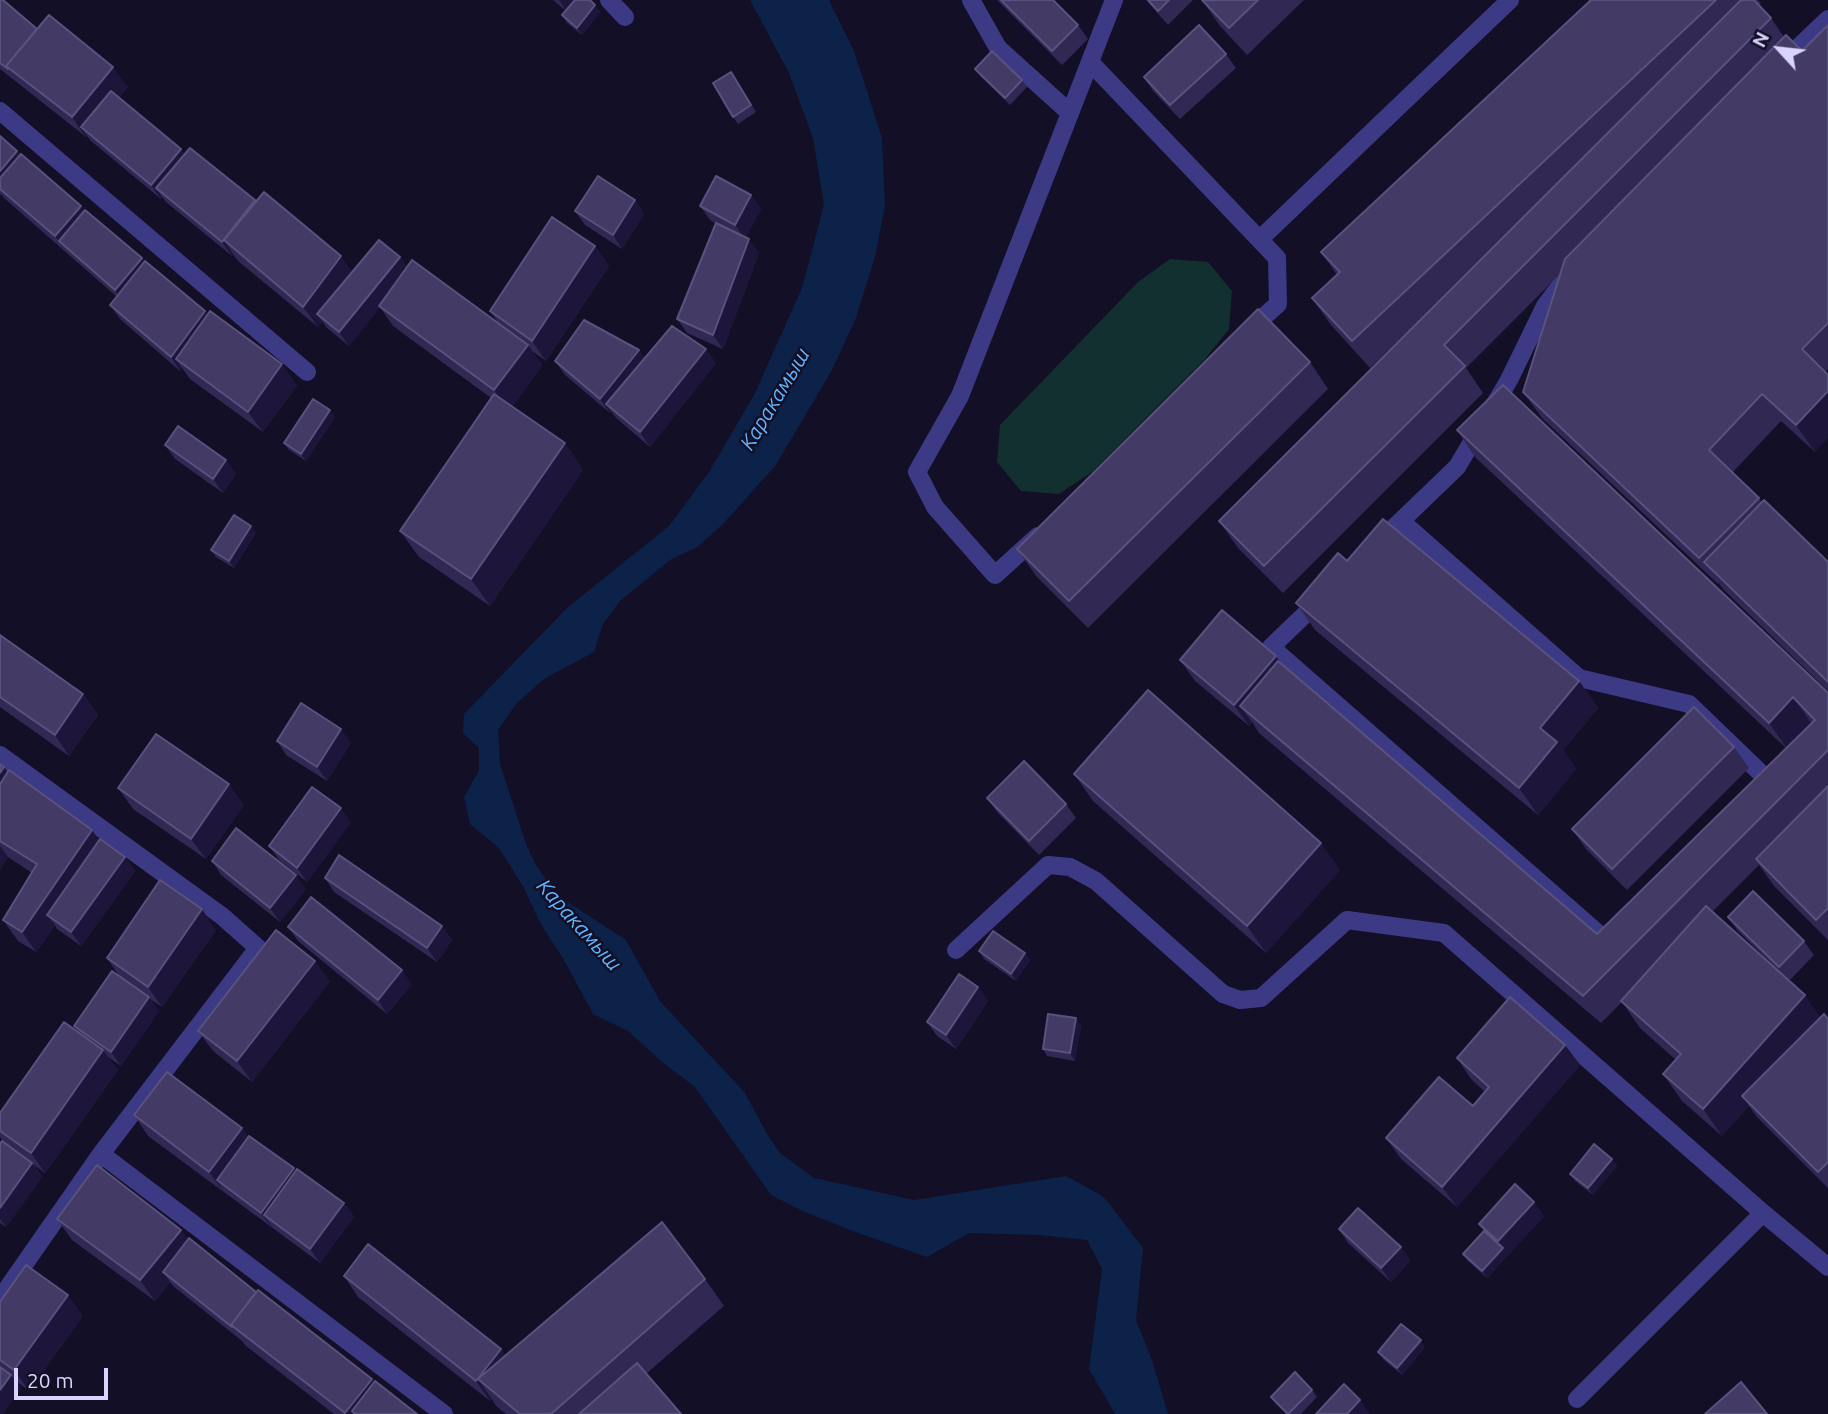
<!DOCTYPE html>
<meta charset="utf-8">
<style>
body{margin:0}
#map{position:relative;width:1828px;height:1414px;overflow:hidden;background:#130f26;font-family:Ubuntu,sans-serif}
canvas{display:block}
.north{position:absolute;left:1744px;top:14px;width:70px;height:70px;-webkit-text-stroke:5px #130f26;paint-order:stroke;rotate:297deg;font-size:19px;font-weight:700;line-height:28px;text-align:center;color:#d9d4ff}
.north::after{content:'';display:block;margin:auto;width:24px;height:32px;background:#d9d4ff;clip-path:polygon(50% 0,100% 100%,50% 72%,0 100%)}
.scale{position:absolute;left:14px;top:1368px;width:94px;height:32px;box-sizing:border-box;border:4px solid #d9d4ff;border-top:0;padding-left:9px;font-size:21px;line-height:24px;white-space:nowrap;color:#d9d4ff;-webkit-text-stroke:5px #130f26;paint-order:stroke}
</style>
<div id="map">
<canvas width="1828" height="1414"></canvas>
<div class="north">N</div>
<div class="scale">20 m</div>
</div>
<script>
const g = document.querySelector('canvas').getContext('2d');
g.lineJoin = 'round';
function paint(path, color) { g.fillStyle = color; g.fill(path, 'evenodd'); }
const toPath = rows => new Path2D(rows.map(r => 'M' + r).join(''));
function strokePath(path, color, width, dash) { g.strokeStyle = color; g.lineWidth = width; g.lineCap = dash ? 'butt' : 'round'; g.setLineDash(dash || []); g.stroke(path); }
function write(font, color, halo, rows, align = 'center') {
  g.font = font + ' Ubuntu,sans-serif'; g.lineWidth = 5; g.setLineDash([]); g.textBaseline = 'middle'; g.strokeStyle = halo; g.fillStyle = color; for (const [text, x, y, turn = 0] of rows) {
    g.save(); g.translate(x, y); g.rotate((+turn || 0) * Math.PI / 180); g.textAlign = isNaN(turn) ? turn : align; if (halo) g.strokeText(text, 0, 0); g.fillText(text, 0, 0); g.restore();
  }
}
const green = toPath([
 [1170,259,1208,262,1232,291,1229,329,1205,359,1092,472,1059,494,1021,491,997,462,1000,425,1138,282]
]);
const water = toPath([
 [750,0,829,0,854,51,882,138,885,205,876,253,856,318,832,370,776,465,723,524,697,547,670,560,620,601,603,624,594,652,544,679,516,704,498,730,500,764,526,844,536,865,557,895,626,940,660,1001,745,1093,767,1134,780,1153,814,1178,914,1200,1066,1176,1104,1197,1143,1248,1136,1320,1152,1360,1168,1414,1115,1414,1089,1369,1102,1269,1087,1240,1039,1235,969,1233,927,1257,855,1232,803,1211,771,1195,695,1087,662,1062,628,1031,593,1014,564,960,539,921,524,888,499,848,470,824,464,797,479,770,479,748,463,733,464,714,568,607,669,526,709,472,754,395,802,288,824,205,813,138,789,73]
]);
const minor = toPath([
 [609,0,625,17],
 [971,0,998,48,1070,113],
 [1090,62,1277,258,1278,304,1248,331],
 [1782,63,1828,19],
 [0,111,307,372],
 [1260,239,1510,0],
 [1401,521,1579,678,1689,704,1769,781,1761,789],
 [1038,536,995,575,935,507,917,472,960,396,1114,0],
 [1378,543,1457,467,1509,380,1545,306,1567,277],
 [1321,599,1271,647,1609,943,1616,935],
 [0,755,222,916,258,948,101,1154,0,1299],
 [956,950,1048,865,1070,867,1096,881,1223,994,1240,1000,1261,998,1347,920,1444,933,1763,1213,1828,1267],
 [101,1154,444,1414],
 [1577,1399,1763,1213]
]);
const wall = toPath([
 [0,0,37,29,128,87,119,98,185,154,255,200,352,272,400,257,407,267,499,324,490,311,595,246,609,266,546,361,532,351,542,365,512,407,565,443,583,470,490,606,419,557,400,531,491,398,393,326,380,307,349,346,327,328,322,321,318,327,238,261,233,254,232,256,166,202,162,197,161,199,91,141,87,136,86,137,0,69],
 [553,0,590,0,600,12,582,35,567,23,562,15,566,11],
 [997,0,1053,0,1078,25,1088,39,1062,65],
 [1146,0,1193,0,1168,25],
 [1202,0,1304,0,1247,55,1220,26],
 [1591,0,1758,0,1761,3,1758,5,1771,18,1784,37,1802,51,1828,25,1828,369,1825,372,1815,452,1781,421,1732,473,1759,498,1762,503,1828,562,1828,691,1723,589,1719,583,1718,584,1542,418,1523,392,1560,274,1466,368,1483,393,1283,593,1238,548,1219,521,1408,332,1370,368,1331,325,1312,298,1337,275,1321,252],
 [1226,54,1236,68,1180,119,1153,91,1144,77],
 [975,69,1022,80,1027,87,1010,105,980,76],
 [736,79,756,112,738,124,733,117],
 [0,136,84,211,205,311,207,315,297,385,263,432,190,379,182,368,180,371,120,319,110,305,117,297,4,198,1,194,0,196],
 [751,195,761,209,746,237,759,253,723,349,687,333,677,319,716,224,710,220,700,206],
 [635,200,644,214,622,249,585,225,575,211],
 [639,350,645,359,716,363,650,447,616,418,611,411,610,413,565,375,555,361],
 [1310,362,1328,389,1088,628,1036,576,1017,549],
 [335,417,306,461,289,450,284,443],
 [1457,430,1828,693,1828,940,1774,886,1759,865,1712,912,1820,1017,1828,1019,1828,1188,1756,1116,1749,1106,1722,1136,1682,1101,1663,1074,1676,1060,1640,1028,1622,1002,1601,1023,1259,733,1252,722,1249,726,1195,681,1180,660,1282,664,1597,934,1786,748,1475,457],
 [165,445,226,460,236,474,223,493,175,459],
 [256,533,234,568,216,557,211,550],
 [1347,561,1579,681,1598,708,1563,750,1576,769,1538,815,1315,630,1296,603],
 [0,635,83,694,98,715,69,756,0,707],
 [277,741,351,743,327,781,286,755],
 [1734,747,1749,768,1627,890,1586,849,1572,829],
 [0,764,4,767,8,772,99,840,125,857,135,871,81,946,57,929,55,925,36,952,18,941,3,920,32,873,8,857,0,870],
 [1074,774,1340,870,1266,953,1093,801],
 [118,788,244,805,206,859,133,809],
 [987,798,1066,804,1076,818,1039,855,997,812],
 [351,822,307,882,279,860,269,846],
 [212,861,306,889,280,922,221,875],
 [325,878,442,926,452,940,437,962,334,892],
 [1728,917,1804,941,1814,955,1789,981,1738,931],
 [288,927,412,984,387,1014,298,941],
 [216,930,162,1007,150,999,159,1011,121,1066,108,1057,118,1070,45,1173,34,1165,42,1177,6,1227,0,1223,0,1144,5,1144,0,1137,0,1113,79,1033,74,1026,120,977,107,958],
 [979,951,1025,953,1030,960,1016,981,984,959],
 [330,981,252,1082,213,1051,198,1031],
 [978,987,988,1001,956,1049,937,1036,927,1022],
 [1081,1025,1075,1061,1047,1056,1043,1049],
 [1565,1045,1580,1065,1457,1207,1401,1159,1386,1138,1473,1106,1485,1092,1471,1079,1457,1058],
 [134,1115,242,1128,248,1137,295,1171,344,1203,354,1217,320,1263,148,1136],
 [1612,1159,1617,1166,1593,1195,1575,1181,1570,1174],
 [1544,1216,1487,1278,1468,1261,1463,1254,1484,1231,1479,1224],
 [57,1219,181,1230,188,1240,372,1379,375,1382,417,1414,334,1414,246,1346,242,1341,173,1286,170,1282,155,1301,72,1240],
 [1339,1229,1401,1247,1410,1261,1391,1282,1348,1243],
 [344,1276,501,1349,505,1355,705,1279,724,1306,646,1374,681,1414,506,1414,496,1406,492,1399,490,1401,358,1297],
 [0,1302,83,1316,29,1391,16,1381,21,1389,0,1414],
 [1425,1347,1402,1375,1383,1359,1378,1352],
 [1312,1390,1317,1397,1301,1414,1286,1414,1276,1404,1271,1397]
]);
const shadedWall = toPath([
 [559,0,578,0,567,12],
 [595,5,600,12,582,35,577,28],
 [113,67,128,87,89,134,81,127,87,136,86,137,72,117],
 [181,149,191,163,156,188,162,197,161,199,151,185],
 [17,151,27,165,0,189,0,171],
 [751,195,761,209,745,239,735,225],
 [255,200,265,214,224,240,233,254,232,256,222,242],
 [635,200,644,214,622,249,613,235],
 [81,206,91,220,59,241,65,250,55,236],
 [749,239,759,253,723,349,713,335],
 [595,246,609,266,546,361,532,341],
 [341,256,356,277,317,314,322,321,318,327,303,307],
 [400,257,410,271,349,346,339,332],
 [142,258,152,272,125,304,115,290],
 [205,311,215,325,176,359,182,368,180,371,171,357],
 [528,345,542,365,509,411,494,390],
 [706,349,716,363,650,447,640,432],
 [639,350,649,364,606,404,611,411,610,413,600,399],
 [282,364,297,385,263,432,248,412],
 [1828,391,1828,438,1815,452,1796,425],
 [330,410,335,417,306,461,301,454],
 [565,443,583,470,490,606,471,579],
 [226,460,236,474,223,493,213,479],
 [251,526,256,533,234,568,229,561],
 [1276,656,1290,677,1240,706,1252,722,1249,726,1234,705],
 [1579,681,1598,708,1563,750,1576,769,1538,815,1519,788,1540,728],
 [83,694,98,715,69,756,55,735],
 [1793,697,1812,724,1788,750,1769,723],
 [341,729,351,743,327,781,317,767],
 [4,767,18,787,0,817,0,773],
 [229,784,244,805,206,859,191,839],
 [341,808,351,822,307,882,297,868],
 [92,830,106,850,47,915,55,925,36,952,22,932],
 [1321,843,1340,870,1266,953,1247,926],
 [0,846,8,857,0,870],
 [125,857,135,871,81,946,71,932],
 [296,875,306,889,280,922,270,908],
 [202,909,216,930,162,1007,148,987],
 [442,926,452,940,437,962,427,948],
 [1025,953,1030,960,1016,981,1011,974],
 [315,961,330,981,252,1082,237,1061],
 [402,970,412,984,387,1014,378,1000],
 [978,987,988,1001,956,1049,946,1035],
 [1805,995,1824,1022,1742,1096,1749,1106,1722,1136,1703,1109],
 [149,997,159,1011,121,1066,111,1052],
 [1076,1018,1081,1025,1075,1061,1070,1053],
 [1565,1045,1580,1065,1457,1207,1442,1187],
 [103,1050,118,1070,45,1173,31,1153],
 [242,1128,256,1148,217,1180,224,1192,209,1172],
 [1612,1159,1617,1166,1593,1195,1588,1188],
 [32,1163,42,1177,6,1227,0,1219,0,1208],
 [294,1168,304,1182,264,1215,271,1226,271,1227,261,1213],
 [1534,1202,1544,1216,1487,1278,1482,1271,1503,1248,1498,1241],
 [344,1203,354,1217,320,1263,310,1249],
 [181,1230,196,1250,163,1272,170,1282,155,1301,140,1280],
 [1401,1247,1410,1261,1391,1282,1381,1268],
 [68,1295,83,1316,29,1391,14,1370],
 [1421,1340,1425,1347,1402,1375,1397,1368],
 [501,1349,515,1369,478,1379,492,1399,490,1401,476,1381],
 [11,1375,21,1389,3,1414,0,1414,0,1390],
 [372,1379,387,1399,352,1411,354,1414,346,1414,345,1413],
 [1360,1400,1370,1414,1347,1414]
]);
const building = toPath([
 [0,0,3,0,37,29,6,66,8,69,0,63,0,0],
 [575,0,590,0,595,5,577,28,562,15,575,0],
 [1001,0,1053,0,1078,25,1052,51,1001,0],
 [1148,0,1169,0,1158,11,1148,0],
 [1202,0,1258,0,1229,28,1202,0],
 [1591,0,1716,0,1352,341,1312,298,1340,272,1321,252,1591,0],
 [1741,0,1754,0,1771,18,1444,345,1465,366,1264,566,1219,521,1741,0],
 [49,15,113,67,72,117,6,66,49,15],
 [1199,25,1226,54,1170,105,1144,77,1199,25],
 [1828,25,1828,323,1802,349,1828,375,1828,391,1796,425,1762,394,1709,450,1759,498,1699,558,1523,392,1565,259,1786,35,1802,51,1828,25],
 [992,51,1022,80,1005,98,975,69,992,51],
 [731,72,751,105,733,117,713,83,731,72],
 [111,91,181,149,151,185,81,127,111,91],
 [0,136,17,151,0,171,0,136],
 [190,148,255,200,222,242,156,188,190,148],
 [21,154,81,206,55,236,0,189,0,178,21,154],
 [598,176,635,200,613,235,575,211,598,176],
 [716,176,751,195,735,225,700,206,716,176],
 [264,192,341,256,303,307,224,240,264,192],
 [85,210,142,258,115,290,59,241,85,210],
 [552,217,595,246,532,341,490,311,552,217],
 [716,223,749,239,713,335,677,319,716,223],
 [379,240,400,257,339,332,317,314,379,240],
 [412,260,528,345,494,390,379,306,412,260],
 [145,261,205,311,171,357,110,305,145,261],
 [1258,309,1310,362,1069,601,1017,549,1258,309],
 [210,311,282,364,248,412,176,359,210,311],
 [584,320,639,350,600,399,555,361,584,320],
 [672,326,706,349,640,432,606,404,672,326],
 [1503,385,1828,693,1828,750,1583,996,1240,706,1278,661,1597,934,1815,720,1793,697,1769,723,1457,430,1503,385],
 [494,394,565,443,471,579,400,531,494,394],
 [313,399,330,410,301,454,284,443,313,399],
 [178,426,226,460,213,479,165,445,178,426],
 [1764,500,1828,562,1828,682,1704,562,1764,500],
 [234,515,251,526,229,561,211,550,234,515],
 [1383,519,1579,681,1540,728,1557,742,1519,788,1296,603,1338,553,1347,561,1383,519],
 [1222,610,1276,656,1234,705,1180,660,1222,610],
 [0,635,83,694,55,735,0,697,0,635],
 [1148,690,1321,843,1247,926,1074,774,1148,690],
 [301,703,341,729,317,767,277,741,301,703],
 [1694,707,1734,747,1612,869,1572,829,1694,707],
 [156,734,229,784,191,839,118,788,156,734],
 [1024,761,1066,804,1029,841,987,798,1024,761],
 [0,764,4,767,0,773,0,764],
 [9,770,92,830,22,932,3,920,37,864,0,841,0,784,9,770],
 [1828,786,1828,908,1816,920,1756,859,1828,786],
 [312,787,341,808,297,868,269,846,312,787],
 [236,828,296,875,270,908,212,861,236,828],
 [100,839,125,857,71,932,47,915,100,839],
 [339,855,442,926,427,948,325,878,339,855],
 [160,880,202,909,148,987,107,958,160,880],
 [1753,891,1804,941,1779,967,1728,917,1753,891],
 [311,897,402,970,378,1000,288,927,311,897],
 [1706,906,1805,995,1703,1109,1663,1074,1681,1054,1621,1001,1706,906],
 [276,930,315,961,237,1061,198,1031,276,930],
 [993,931,1025,953,1011,974,979,951,993,931],
 [112,971,149,997,111,1052,74,1026,112,971],
 [959,974,978,987,946,1035,927,1022,959,974],
 [1510,997,1565,1045,1442,1187,1386,1138,1439,1077,1473,1106,1489,1087,1457,1058,1510,997],
 [1048,1014,1076,1018,1070,1053,1043,1049,1048,1014],
 [1824,1014,1828,1019,1828,1162,1818,1172,1742,1096,1824,1014],
 [64,1022,103,1050,31,1153,0,1131,0,1113,64,1022],
 [167,1072,242,1128,209,1172,134,1115,167,1072],
 [249,1136,294,1168,261,1213,217,1180,249,1136],
 [2,1141,32,1163,0,1208,0,1144,2,1141],
 [1594,1144,1612,1159,1588,1188,1570,1174,1594,1144],
 [97,1165,181,1230,140,1280,57,1219,97,1165],
 [297,1169,344,1203,310,1249,264,1215,297,1169],
 [1515,1184,1534,1202,1498,1241,1479,1224,1515,1184],
 [1358,1208,1401,1247,1381,1268,1339,1229,1358,1208],
 [662,1222,705,1279,551,1414,520,1414,478,1379,662,1222],
 [1484,1231,1503,1248,1482,1271,1463,1254,1484,1231],
 [189,1238,256,1292,231,1325,233,1326,232,1327,163,1272,189,1238],
 [368,1244,501,1349,476,1381,344,1276,368,1244],
 [26,1265,68,1295,14,1370,0,1360,0,1302,26,1265],
 [258,1290,372,1379,345,1413,231,1325,258,1290],
 [1401,1324,1421,1340,1397,1368,1378,1352,1401,1324],
 [637,1363,681,1414,579,1414,637,1363],
 [0,1367,11,1375,0,1390,0,1367],
 [1295,1372,1312,1390,1288,1414,1271,1397,1295,1372],
 [375,1381,417,1414,355,1414,352,1411,375,1381],
 [1741,1382,1767,1414,1705,1414,1741,1382],
 [1344,1384,1360,1400,1347,1414,1316,1414,1344,1384]
]);
const waterNames = [
 ["Каракамыш",775,399,-59],
 ["Каракамыш",579,925,48]
];
paint(green, '#12302f');
paint(water, '#0c2248');
strokePath(minor, '#3d3a85', 18);
paint(wall, '#312854');
paint(shadedWall, '#1d163a');
paint(building, '#433a66');
strokePath(building, '#5a527e', 2);
write('italic 21px', '#62b6ff', '#130f26', waterNames);
</script>
